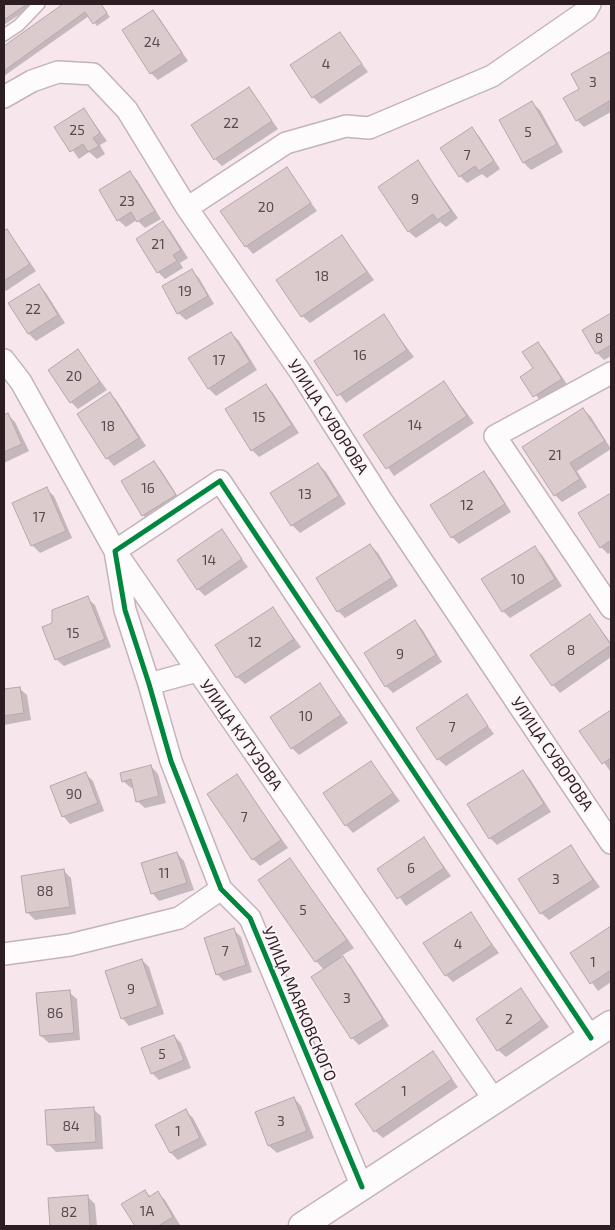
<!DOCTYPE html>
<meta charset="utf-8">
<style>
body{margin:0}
#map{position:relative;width:615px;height:1230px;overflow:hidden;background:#f7e6ec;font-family:"Exo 2",sans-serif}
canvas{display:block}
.frame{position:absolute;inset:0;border:5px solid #2d1e24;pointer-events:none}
</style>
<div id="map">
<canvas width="615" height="1230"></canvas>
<div class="frame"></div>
</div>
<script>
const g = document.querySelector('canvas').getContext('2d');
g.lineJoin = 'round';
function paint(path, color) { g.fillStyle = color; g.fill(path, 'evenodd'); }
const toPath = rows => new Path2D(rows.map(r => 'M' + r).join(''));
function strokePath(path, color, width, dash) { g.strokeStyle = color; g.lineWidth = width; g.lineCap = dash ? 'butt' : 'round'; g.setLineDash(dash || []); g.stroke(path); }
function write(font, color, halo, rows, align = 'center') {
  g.font = font + ' "Exo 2",sans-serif'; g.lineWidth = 4; g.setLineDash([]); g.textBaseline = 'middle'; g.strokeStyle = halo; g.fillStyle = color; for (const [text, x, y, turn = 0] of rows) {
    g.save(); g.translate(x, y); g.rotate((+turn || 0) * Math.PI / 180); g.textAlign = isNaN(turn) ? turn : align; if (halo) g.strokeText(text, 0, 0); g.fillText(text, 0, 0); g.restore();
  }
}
const shadow = toPath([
 [4,4,35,4,4,25],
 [65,4,100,4,110,17,97,26,89,16,4,76,4,48],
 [153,11,160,19,188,61,158,80,151,73],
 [340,33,368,72,320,104,313,97],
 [609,54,611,56,611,112,584,127,577,120,581,89],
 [249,88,278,129,222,166,215,159],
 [532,103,540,110,563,152,531,170,524,163,501,121],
 [84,109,107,141,100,145,105,154,97,159,89,152,79,159,56,127],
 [472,129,479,136,500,169,487,178,482,174,467,183,460,176],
 [418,162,458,218,446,227,440,222,416,238,408,231],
 [286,169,317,211,253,254,246,246],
 [130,173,137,180,161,219,145,228,137,220,126,227,118,220,100,191],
 [163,223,170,230,188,258,180,263,183,268,165,279,158,272],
 [7,230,36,271,6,291,4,289,4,232],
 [342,236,374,280,310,323,302,316],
 [192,271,199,278,214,304,186,320,178,313],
 [39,285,46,293,65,323,36,341,29,334,10,303],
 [611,314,611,356,604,360,597,353,584,331],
 [383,316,414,357,346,403,315,361],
 [231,333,239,341,257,370,216,396,208,388],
 [538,343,545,351,568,386,542,403,522,377,535,369],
 [78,351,107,390,78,409,71,402],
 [444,382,474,423,394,476,365,435],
 [266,385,273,393,299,433,259,457,252,450],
 [110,394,117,401,146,446,114,466,107,458],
 [583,409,591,417,611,449,577,471,587,487,562,502,555,495],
 [8,415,15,422,29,451,4,463,4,417],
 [154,462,161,470,182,503,151,523,143,515,123,481],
 [318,464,326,472,346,504,300,533,292,525,272,493],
 [484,473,491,480,511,512,459,544,452,537],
 [46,489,54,496,72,538,40,553,32,545,14,503],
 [611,494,611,552,608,554,601,547,580,514],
 [221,531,248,567,205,596,198,589],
 [370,545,378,553,398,586,345,618,338,611],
 [535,548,542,555,562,586,510,618,503,611],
 [87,598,95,605,111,647,64,666,56,659,54,624],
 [272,608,301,647,245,684,237,677],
 [590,615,611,643,611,657,560,693,553,685],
 [415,622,422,629,442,662,393,693,386,686],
 [320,685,348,723,299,755,292,748],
 [19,688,27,695,31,720,4,725,4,690],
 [466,696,494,734,446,766,438,759],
 [611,711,611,770,610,771,581,731],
 [371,763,400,801,353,833,346,825],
 [151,766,158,774,166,803,145,808,137,801,134,787,131,788,123,781],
 [523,771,530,779,551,812,497,845,490,838],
 [85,773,93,781,104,811,70,824,63,816],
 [237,776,288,848,260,866,253,859],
 [424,839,451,876,406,906,379,869],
 [571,847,600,887,549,920,541,913],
 [177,853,184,861,194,890,159,901,152,893],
 [290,859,354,948,341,956,350,965,389,1026,359,1045,352,1038,324,970,316,961,260,880],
 [64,871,71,878,76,914,35,920,28,913],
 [470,914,499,953,453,982,446,975],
 [611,928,611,982,598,991,571,954],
 [234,930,241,937,252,972,224,981,217,974],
 [142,960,149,967,164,1014,129,1026,122,1018],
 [521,990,549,1027,506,1057,498,1050],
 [69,992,77,999,80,1040,49,1043,41,1036],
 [174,1036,181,1043,191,1068,159,1080,152,1073],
 [433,1053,458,1087,383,1138,375,1131],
 [294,1098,301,1106,314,1138,277,1153,269,1146],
 [93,1109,101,1116,103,1149,56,1152,48,1144],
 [186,1111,193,1118,207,1145,178,1160,171,1153,157,1126],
 [145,1191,151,1197,158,1193,165,1200,180,1225,136,1226,123,1204],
 [88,1197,95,1204,97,1226,51,1226,50,1199]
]);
const building = toPath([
 [4,4,27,4,4,20,4,4],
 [63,4,101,4,107,13,93,24,85,12,4,71,4,46,63,4],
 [153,10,182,53,150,74,122,30,153,10],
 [340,32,362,64,312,98,290,65,340,32],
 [609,52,611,56,611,100,576,121,563,98,579,89,571,74,609,52],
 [249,87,272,121,214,160,191,125,249,87],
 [532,101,557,144,523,163,499,120,532,101],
 [84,108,100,133,93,138,99,146,88,152,83,144,70,152,54,127,84,108],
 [472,127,494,161,479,171,475,166,459,177,440,148,472,127],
 [418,160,451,211,437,220,433,214,408,232,378,187,418,160],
 [287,167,311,203,245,247,220,211,287,167],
 [130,171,155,211,137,222,131,212,117,221,99,190,130,171],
 [163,221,181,250,173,255,177,261,157,273,136,239,163,221],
 [7,229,30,264,4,281,4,231,7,229],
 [342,235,367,272,301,317,276,280,342,235],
 [192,269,208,296,177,314,162,286,192,269],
 [39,284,58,315,28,334,8,303,39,284],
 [611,313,611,345,596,354,582,330,611,313],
 [384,314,407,350,337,396,314,361,384,314],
 [231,332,250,362,208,389,188,358,231,332],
 [538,342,562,379,533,397,520,377,533,368,522,352,538,342],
 [78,349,100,382,70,403,48,370,78,349],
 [444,381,467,416,386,469,363,435,444,381],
 [266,384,292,425,251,451,225,409,266,384],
 [110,392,139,438,106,459,77,414,110,392],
 [583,408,605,441,570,463,580,479,554,496,522,447,583,408],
 [8,413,22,444,4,452,4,415,8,413],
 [154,461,176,495,142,516,121,481,154,461],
 [318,463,339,496,291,526,270,493,318,463],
 [484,471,505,504,451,538,430,505,484,471],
 [47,487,66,531,31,546,12,503,47,487],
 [611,493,611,540,600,548,578,513,611,493],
 [222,529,242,559,197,590,177,560,222,529],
 [370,544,392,578,337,612,316,578,370,544],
 [535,546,555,579,502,612,481,579,535,546],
 [88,596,105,639,55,660,42,627,52,623,52,610,88,596],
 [273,607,294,639,236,678,215,645,273,607],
 [590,614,611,645,552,686,530,655,590,614],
 [415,620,436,655,385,687,364,653,415,620],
 [320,683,341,715,291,749,270,717,320,683],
 [20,687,24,713,4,716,4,689,20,687],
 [467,694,488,726,437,760,416,728,467,694],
 [611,710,611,758,602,764,579,731,611,710],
 [371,761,393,793,345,826,323,793,371,761],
 [151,765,159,796,136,802,131,779,122,782,120,773,151,765],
 [523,770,544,804,489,839,467,804,523,770],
 [86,772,98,803,62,817,50,786,86,772],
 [237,774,281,840,252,860,207,794,237,774],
 [424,837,444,868,397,899,377,869,424,837],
 [571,845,593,880,540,914,518,879,571,845],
 [177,852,187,883,151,894,141,863,177,852],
 [290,858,347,940,315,962,258,880,290,858],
 [64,869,70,907,26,913,21,876,64,869],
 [471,912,492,945,445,976,423,943,471,912],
 [611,926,611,970,590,984,570,953,611,926],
 [234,928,246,965,216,975,204,938,234,928],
 [343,956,383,1019,351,1039,311,977,343,956],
 [142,959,158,1006,121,1019,105,971,142,959],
 [521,988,542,1020,497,1051,476,1019,521,988],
 [70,990,74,1033,40,1036,36,993,70,990],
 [174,1035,184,1060,151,1074,141,1048,174,1035],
 [433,1051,452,1079,374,1132,355,1104,433,1051],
 [294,1097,307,1131,268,1146,255,1112,294,1097],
 [94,1107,96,1142,47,1145,45,1110,94,1107],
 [186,1109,200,1138,170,1153,155,1125,186,1109],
 [145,1190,149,1197,158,1191,173,1217,158,1226,135,1226,121,1204,145,1190],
 [88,1195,90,1226,50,1226,48,1198,88,1195]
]);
const service = toPath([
 [4,35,19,25,39,4]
]);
const minor = toPath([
 [4,97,32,81,58,72,93,74,127,110,187,208,301,373,382,501,611,843],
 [187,208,286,143,346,126,369,128,492,76,586,11,590,4],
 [4,360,21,382,115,551,495,1101],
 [611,373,495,436,611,608],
 [149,684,197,671],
 [4,954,70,945,179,918,221,889],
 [362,1187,250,918,221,889,171,761,149,684,125,610,115,551,220,481,591,1038]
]);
const tertiary = toPath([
 [302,1226,611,1024]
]);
const cycleway = toPath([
 [362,1187,250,918,221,889,171,761,149,684,125,610,115,551,220,481,591,1038]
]);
const numberNames = [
 ["24",152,42],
 ["4",326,64],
 ["3",593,82],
 ["22",231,123],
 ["25",77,130],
 ["5",528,132],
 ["7",467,155],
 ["9",415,199],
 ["23",127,201],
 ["20",266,207],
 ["21",158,244],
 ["18",322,276],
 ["19",185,291],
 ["22",33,309],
 ["8",599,338],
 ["16",360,355],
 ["17",219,360],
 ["20",74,376],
 ["15",259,417],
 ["14",415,425],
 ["18",108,426],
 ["21",555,455],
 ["16",148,488],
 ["13",305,494],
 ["12",467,505],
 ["17",39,517],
 ["14",209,560],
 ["10",518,579],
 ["15",73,633],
 ["12",255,642],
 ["8",571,650],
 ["9",400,654],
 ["10",306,716],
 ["7",452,727],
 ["90",74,794],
 ["7",244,817],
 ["6",411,868],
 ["11",164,873],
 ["3",556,879],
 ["88",45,891],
 ["5",303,910],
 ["4",458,944],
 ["7",225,951],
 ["1",593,962],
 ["9",131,989],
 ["3",347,998],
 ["86",55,1013],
 ["2",509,1019],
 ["5",162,1054],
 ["1",404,1091],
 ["3",281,1121],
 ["84",71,1126],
 ["1",178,1131],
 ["1А",147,1211],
 ["82",69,1212]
];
const streetNames = [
 ["УЛИЦА СУВОРОВА",328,417,57],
 ["УЛИЦА КУТУЗОВА",241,735,55],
 ["УЛИЦА СУВОРОВА",552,754,56],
 ["УЛИЦА МАЯКОВСКОГО",299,1004,67]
];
paint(shadow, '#0003');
paint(building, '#dbcbcd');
strokePath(building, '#b6a7a9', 1);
strokePath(service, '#c3b4ba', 14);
strokePath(minor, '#c3b4ba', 24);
strokePath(tertiary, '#c3b4ba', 29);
strokePath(service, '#fefbfc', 11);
strokePath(minor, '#fefbfc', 21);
strokePath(tertiary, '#fefbfc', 26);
strokePath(cycleway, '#00873e', 5);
write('14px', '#58494e', null, numberNames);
write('16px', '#2d1e24', '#fbf3f6', streetNames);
</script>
